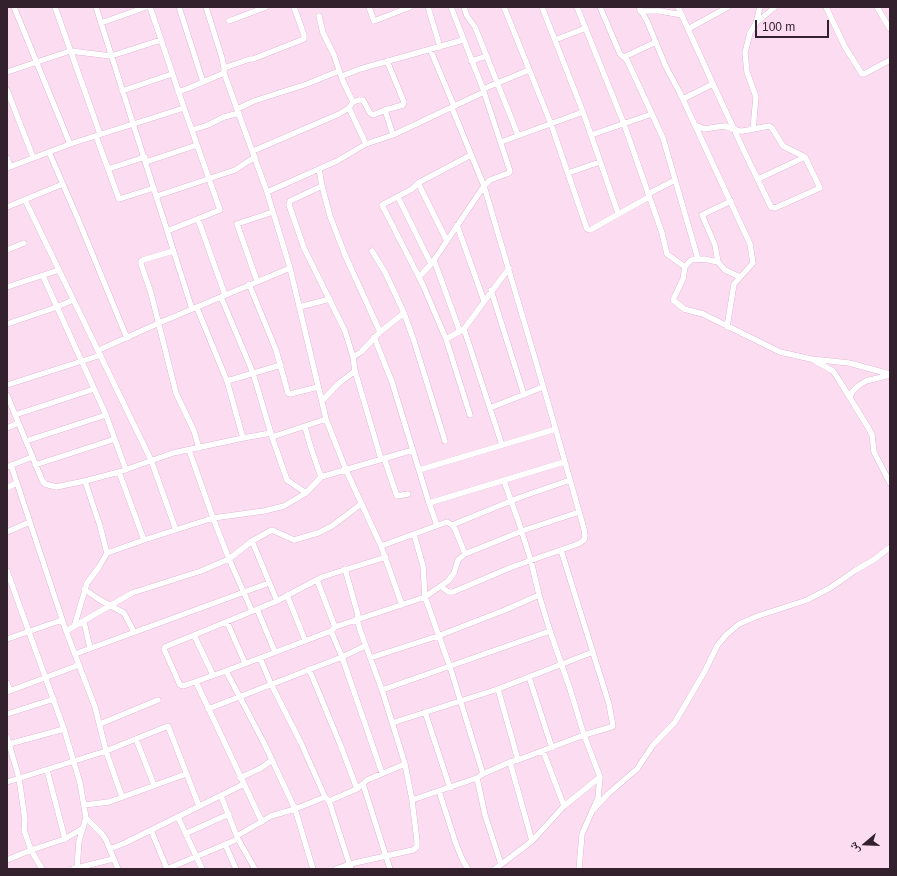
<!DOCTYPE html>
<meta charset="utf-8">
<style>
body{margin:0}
#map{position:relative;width:897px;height:876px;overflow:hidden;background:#fbdcf1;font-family:Helvetica,"Noto Naskh Arabic",sans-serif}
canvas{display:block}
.frame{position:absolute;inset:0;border:8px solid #34212e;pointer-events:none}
.north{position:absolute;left:845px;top:824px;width:40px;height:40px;-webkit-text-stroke:3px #fbdcf1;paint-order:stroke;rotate:251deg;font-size:11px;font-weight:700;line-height:16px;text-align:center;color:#34212e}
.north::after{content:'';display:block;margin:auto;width:14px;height:18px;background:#34212e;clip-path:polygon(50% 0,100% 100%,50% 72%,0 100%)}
.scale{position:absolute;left:755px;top:20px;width:74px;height:18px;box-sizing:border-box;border:2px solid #34212e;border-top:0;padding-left:5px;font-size:12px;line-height:14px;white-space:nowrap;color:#34212e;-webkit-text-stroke:3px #fbdcf1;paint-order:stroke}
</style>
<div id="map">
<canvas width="897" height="876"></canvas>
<div class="frame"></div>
<div class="north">ش</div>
<div class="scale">100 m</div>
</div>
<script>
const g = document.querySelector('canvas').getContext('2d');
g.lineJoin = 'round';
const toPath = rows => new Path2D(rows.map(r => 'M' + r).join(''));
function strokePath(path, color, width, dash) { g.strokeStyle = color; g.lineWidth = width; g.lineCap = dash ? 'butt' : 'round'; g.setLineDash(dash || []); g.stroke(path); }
const street = toPath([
 [14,7,70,144],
 [55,7,100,134],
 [96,7,192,309],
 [150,7,184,108,220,210,167,231],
 [179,7,203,82],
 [206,7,222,58,224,68,224,73,267,192,290,268,326,419,346,470,381,546,402,605],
 [369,7,374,21,410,7],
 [428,7,440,47],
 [464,7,467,16,475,27,518,135],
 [504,7,551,124,587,229,590,230,649,197],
 [542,7,583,112,618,213],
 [577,7,624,124,662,233,667,254,685,267],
 [600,7,620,54,627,60,663,138,698,259],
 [639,7,647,21,666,67,680,93,750,244,753,263,734,284,727,327],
 [678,7,713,84,734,129,744,151,771,207,775,208,820,188,805,157,783,146,772,128,769,126,743,131,740,131,734,129,724,126,704,129,695,125],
 [826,7,845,47,862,74,864,74,890,60],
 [877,7,890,29],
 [640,11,660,11,682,15],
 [319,16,323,33,334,55,342,79,353,102],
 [229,21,266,7],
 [757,22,775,7],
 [101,23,146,7],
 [688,29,728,7],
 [555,40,586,28],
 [430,49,454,106],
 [624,57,656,42],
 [471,61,487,56],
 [224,68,250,59,253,59,304,39,304,35,294,7],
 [7,72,70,51,111,56,161,40],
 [342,76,360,69,463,40],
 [483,89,529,70],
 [7,90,33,157],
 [122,91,172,74],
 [178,92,189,88,224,73],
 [683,99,713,84],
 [349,108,366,144],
 [452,108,484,186,434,260,460,332],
 [237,109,254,101,307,84,339,71],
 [385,110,393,135],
 [753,129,756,97,747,72,745,53,750,33,756,23,760,7],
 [192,130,208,125,224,117,239,113],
 [591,135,652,114],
 [96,136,119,199,154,188],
 [501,142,583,112],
 [253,151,339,114,349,108,353,102,359,100,363,100,370,113,373,115,385,110,403,105,404,102,387,61],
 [49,152,78,219,127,338],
 [7,158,10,166],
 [146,162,197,145],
 [7,168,70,144,184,108],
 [108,169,145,157],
 [319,169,322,186,330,216,345,255,380,332],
 [568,173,600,162],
 [758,179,805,157],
 [418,183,447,241],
 [322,186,290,201,289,205,304,248,345,331,353,357,355,371,381,459],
 [267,192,337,161,366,144,393,135,484,92],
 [648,194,675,180],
 [157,196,235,170,255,157],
 [398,197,431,264],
 [25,200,151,460,176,530],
 [7,207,63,184],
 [198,219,225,295],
 [457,225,484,301],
 [7,250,24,243],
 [173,251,143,260,141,261,141,264,151,293,176,393,194,431,199,448],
 [372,251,385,272,404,313,414,341,445,441],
 [718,262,715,245,702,215,731,201],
 [43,276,106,415,126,470],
 [419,277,433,262],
 [740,277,725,270,718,262,704,259,691,260,685,267,683,279,673,300,684,309,703,314,780,352,811,359,849,363,890,374],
 [257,281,237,224,273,212],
 [249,284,276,350,288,393,290,394,318,387],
 [7,287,59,270],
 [491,290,524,395],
 [221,297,253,373,272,437,287,480,306,493],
 [299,307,330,299],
 [197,308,227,381,243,438],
 [7,324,57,307,73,300],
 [464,329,502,445],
 [374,337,392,382,429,503,437,525],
 [446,339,464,329,509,268],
 [99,350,159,323,290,268],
 [353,357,361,352,380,332,404,313],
 [815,361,833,371,839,380,869,429,872,435,874,452,890,483],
 [227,381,281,365],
 [7,385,101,355],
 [7,395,42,480,45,484,56,487,85,481,119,472,173,453,243,438,271,433],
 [850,398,852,392,858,386,866,381,890,375],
 [322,401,338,384,355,371],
 [490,408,543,387],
 [15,415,94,389],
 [470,415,446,339,423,285,382,205,412,189,418,183,471,155],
 [305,427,311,448,321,477],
 [7,428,18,423],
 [272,437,326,419],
 [26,441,106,415],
 [189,450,213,518,229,559,252,611],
 [384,458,397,496,408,494],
 [11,465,66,631,95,707,106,751,122,797],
 [35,465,115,439],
 [7,467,32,457],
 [419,470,556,429],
 [119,472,144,540],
 [504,481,518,520,531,561,539,595,550,631,570,689,584,735,600,777,598,798,582,834,579,869],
 [7,488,16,483],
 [429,503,564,462],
 [452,525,521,497,570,480],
 [7,532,30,522],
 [414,534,423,566,425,597,450,667,483,774],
 [252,541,277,601],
 [381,546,447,522,452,525,455,529,465,554],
 [107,553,144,540,213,518,264,511,284,506,306,493,321,477,413,450],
 [386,557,322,577,277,601,165,647,164,649,180,685,183,686,226,671,331,631,335,627,425,597,448,581,454,573,458,560,465,554,522,531,579,512],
 [345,569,358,615,357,619,360,630,382,690],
 [7,571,64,729,80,783,86,818,79,841,77,868],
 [317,580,335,627],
 [441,586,448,592,453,592,512,567,578,544,584,540,585,536,584,529,549,406,484,186,490,180,509,173,510,171,483,89,451,7],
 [84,589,100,600,124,613,134,632],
 [287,595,305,640],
 [257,609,275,652],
 [84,622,90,648],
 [227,622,245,663],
 [74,627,87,583,99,567,107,553,100,526,85,481],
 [66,631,132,593,201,571,229,559,252,541,272,530,294,540,318,533,332,526,361,504],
 [331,631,342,657,382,773],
 [194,635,213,675],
 [7,639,62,620],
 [75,654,269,583],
 [260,658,271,684,301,743,325,797,329,801,351,869],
 [370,658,438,636,505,610,539,595],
 [309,669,340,744,357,789],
 [226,671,264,743,295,809,313,869],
 [529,677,552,748],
 [196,682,262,822],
 [7,683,10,691],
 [498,689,518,760],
 [7,692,79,665],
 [208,709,342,657,365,646],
 [425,712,450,788],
 [7,714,54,699],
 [392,723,498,689,593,652],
 [100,724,158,700],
 [7,737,19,778,25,820,24,830,31,850,42,869],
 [136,739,154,785],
 [9,744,64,729],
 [543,751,564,806],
 [510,762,532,841],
 [47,770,65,839],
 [240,778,261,768,272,760],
 [477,778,485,815,501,864],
 [7,782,106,751,168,726,199,806],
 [363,784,390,869],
 [439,791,456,844,463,861,468,869],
 [221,796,238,839,255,869],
 [412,800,477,778,483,774,510,762,518,760,584,735,611,727,613,726,609,704,561,550],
 [329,801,357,789,367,780,405,764],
 [84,805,109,802,186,774],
 [593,810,608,794,637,769,653,745,675,722,705,671,717,646,726,635,739,624,758,616,807,600,830,588,856,570,875,559,890,547],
 [178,817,202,869],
 [86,818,102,834,106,840,118,869],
 [151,830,167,869],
 [187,833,229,814],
 [237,836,271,816,295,809,325,797],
 [225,844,236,869],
 [110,849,125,843,244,784],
 [7,860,31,850,65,839,83,828],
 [73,869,113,859],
 [167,869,238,839],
 [336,869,350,864,413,850,417,847,417,841,412,800,405,764,382,690,550,631],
 [495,869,532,841,564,806,600,777]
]);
strokePath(street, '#cf9ec0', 6);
strokePath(street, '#fff', 5.5);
</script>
